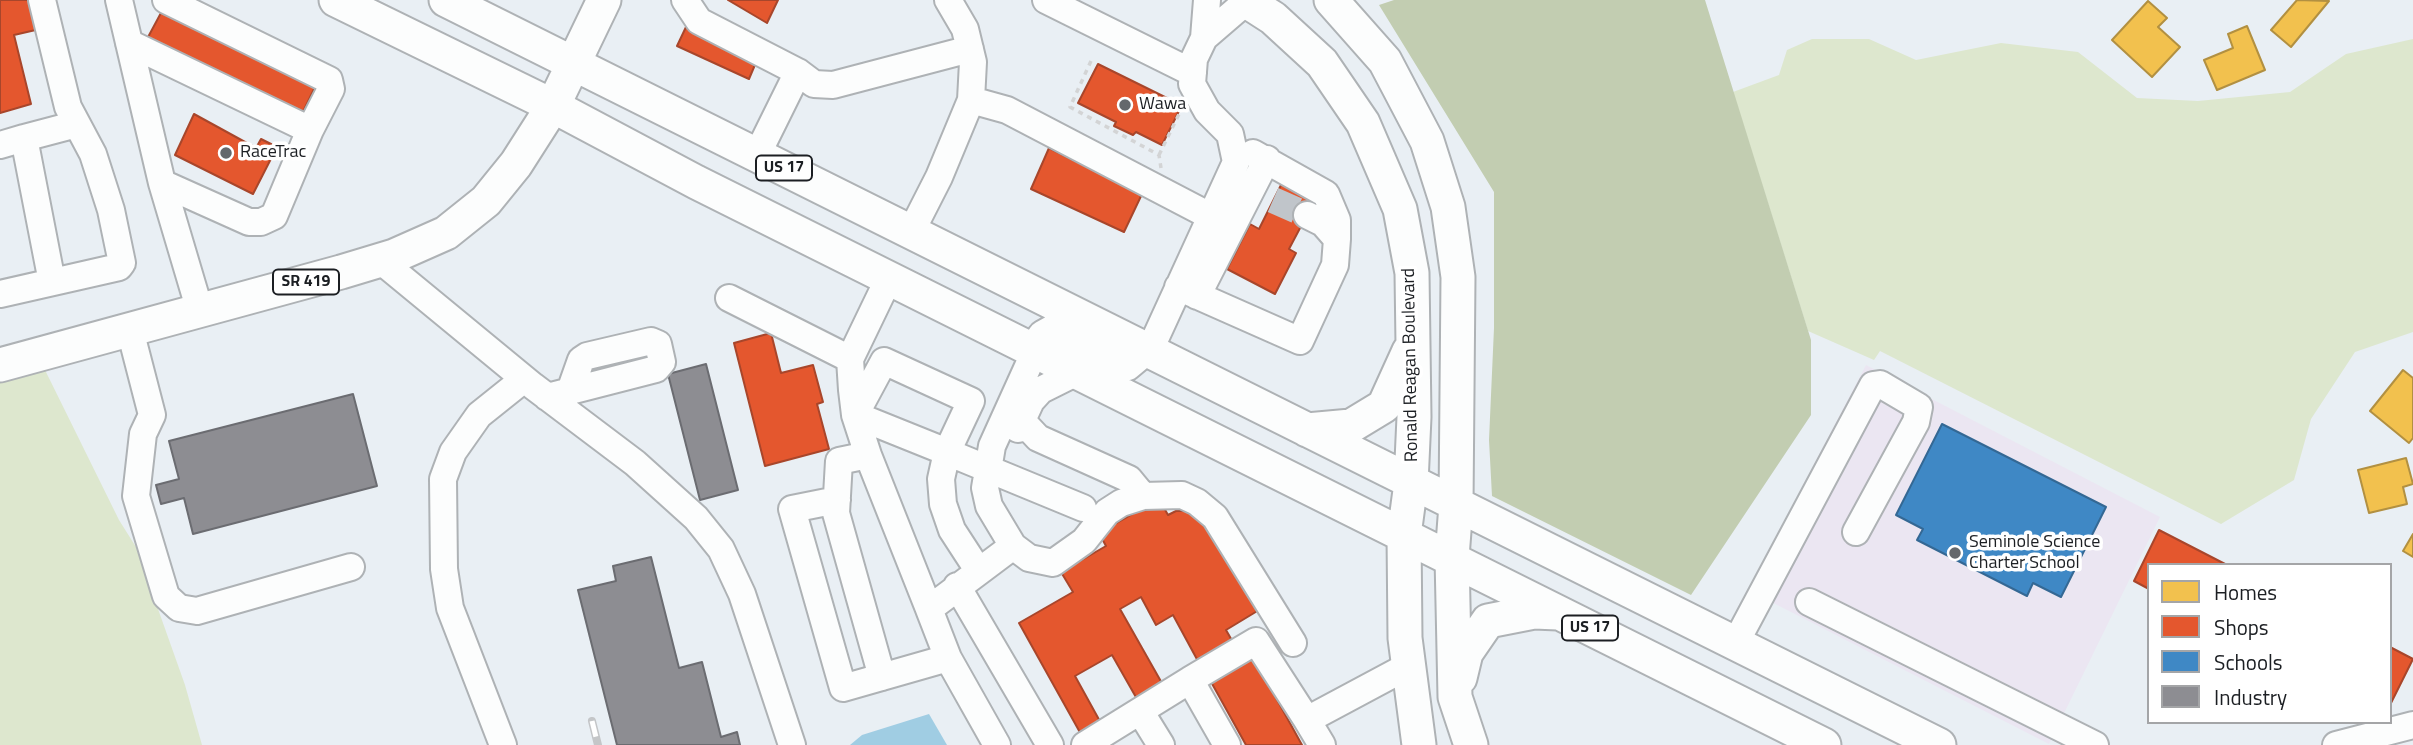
<!DOCTYPE html>
<style>
body{margin:0}
#map{position:relative;width:2413px;height:745px;overflow:hidden;background:#e9eff4;font-family:"Titillium Web",sans-serif}
canvas{display:block}
.legend{position:absolute;left:2147px;top:563px;width:245px;height:161px;box-sizing:border-box;background:#fff;border:2px solid #a4a5a7;margin:0;padding:9px 12px;list-style:none;font-size:21px;color:#1c1f23}
.legend li{display:flex;align-items:center;gap:14px;height:35px}
.legend b{width:35px;border:2px solid #a4a5a7}
</style>
<div id="map">
<canvas width="2413" height="745"></canvas>
<ul class="legend">
<li><b style="height:19px;background:#f2c14e"></b>Homes</li>
<li><b style="height:19px;background:#e4572e"></b>Shops</li>
<li><b style="height:19px;background:#3f88c5"></b>Schools</li>
<li><b style="height:19px;background:#8d8d92"></b>Industry</li>
</ul>
</div>
<script>
const g = document.querySelector('canvas').getContext('2d');
g.lineJoin = 'round';
function paint(path, color) { g.fillStyle = color; g.fill(path, 'evenodd'); }
const toPath = rows => new Path2D(rows.map(r => 'M' + r).join(''));
function strokePath(path, color, width, dash) { g.strokeStyle = color; g.lineWidth = width; g.lineCap = dash ? 'butt' : 'round'; g.setLineDash(dash || []); g.stroke(path); }
function write(font, color, halo, rows, align = 'center') {
  g.font = font + ' "Titillium Web",sans-serif'; g.lineWidth = 7; g.setLineDash([]); g.textBaseline = 'middle'; g.strokeStyle = halo; g.fillStyle = color; for (const [text, x, y, turn = 0] of rows) {
    g.save(); g.translate(x, y); g.rotate((+turn || 0) * Math.PI / 180); g.textAlign = isNaN(turn) ? turn : align; if (halo) g.strokeText(text, 0, 0); g.fillText(text, 0, 0); g.restore();
  }
}
const education = toPath([
 [1866,365,2160,517,2049,744,1748,590]
]);
const green = toPath([
 [1812,39,1869,39,1916,60,2001,43,2078,52,2137,98,2198,101,2290,92,2346,54,2413,39,2413,332,2355,352,2311,419,2294,480,2221,524,1880,351,1874,360,1808,331,1733,92,1779,75,1787,50],
 [45,370,119,520,136,547,185,685,202,745,0,745,0,380]
]);
const forest = toPath([
 [1394,0,1705,0,1811,340,1811,415,1691,595,1492,496,1489,440,1494,328,1494,192,1379,5]
]);
const water = toPath([
 [929,714,947,745,850,745,862,735]
]);
const homes = toPath([
 [2297,0,2329,1,2291,47,2271,30,2297,0],
 [2148,1,2167,18,2158,27,2180,47,2152,77,2112,40,2148,1],
 [2247,26,2265,70,2217,90,2204,60,2233,48,2228,34,2247,26],
 [2403,370,2413,378,2413,438,2409,443,2370,411,2403,370],
 [2406,458,2413,484,2403,487,2407,504,2369,513,2358,470,2406,458],
 [2413,534,2413,557,2403,551,2413,534]
]);
const shops = toPath([
 [0,0,33,0,40,29,14,35,31,104,0,113,0,0],
 [728,0,778,0,767,23,728,0],
 [162,11,315,87,301,116,147,39,162,11],
 [686,27,757,60,749,79,677,46,686,27],
 [1098,64,1175,102,1172,107,1179,111,1162,145,1136,132,1133,135,1114,126,1116,122,1078,103,1098,64],
 [194,114,256,148,261,139,277,147,253,194,175,155,194,114],
 [1049,148,1142,194,1124,232,1031,189,1049,148],
 [1285,177,1318,194,1289,249,1296,253,1275,294,1227,269,1250,224,1259,229,1285,177],
 [771,333,781,373,813,365,823,402,817,404,829,449,765,466,734,343,771,333],
 [1159,499,1168,515,1176,511,1190,511,1206,522,1259,610,1226,630,1234,644,1199,663,1173,615,1156,625,1141,597,1120,609,1163,685,1137,699,1112,655,1075,676,1102,725,1082,736,1019,623,1073,592,1061,572,1106,546,1099,533,1159,499],
 [2159,530,2227,565,2149,565,2149,589,2134,581,2159,530],
 [2390,647,2413,659,2390,705,2390,647],
 [1253,656,1302,745,1246,745,1210,680,1253,656]
]);
const schools = toPath([
 [1942,424,2106,507,2061,597,2033,583,2027,596,1917,540,1923,529,1896,515,1942,424]
]);
const industry = toPath([
 [706,364,738,490,700,500,668,374,706,364],
 [353,394,377,486,193,534,184,498,161,504,156,485,179,479,169,441,353,394],
 [651,557,679,668,702,662,721,737,737,732,740,745,617,745,578,590,616,581,613,566,651,557]
]);
const minorTunnel = toPath([
 [1273,200,1307,215]
]);
const path = toPath([
 [1091,61,1070,107,1159,155,1161,168],
 [1159,155,1182,108]
]);
const minor = toPath([
 [119,0,162,183,200,311],
 [166,0,329,80,331,89,310,130],
 [685,0,699,21,798,72,814,84,833,85,970,49],
 [1046,0,1193,73],
 [1204,38,1247,1],
 [129,43,310,130,274,216,261,222,249,222,162,183],
 [971,100,1007,110,1210,216],
 [24,138,77,124],
 [0,145,24,138,52,282],
 [1253,153,1326,194,1337,220,1337,239],
 [757,155,798,72],
 [911,232,939,177,971,100,973,62,965,29,948,0],
 [380,260,533,386,635,463,696,518,721,549,742,594,792,745],
 [889,278,850,359,852,390,855,415,868,455,929,609],
 [1178,287,1300,341,1335,265,1337,239,1323,223,1307,215],
 [0,294,119,267,122,263,111,210,93,154,68,107,42,0],
 [1197,296,1267,159],
 [729,298,850,359],
 [130,330,152,415,143,434,136,496,166,596,179,608,197,611,351,567],
 [1149,352,1236,162,1230,134,1207,111,1192,84,1194,59,1204,38,1207,0],
 [547,397,656,369,662,362,658,344,651,341,587,356,581,360,570,391],
 [1022,421,1038,438,1129,479,1143,496],
 [1018,429,1031,401,1041,390,1077,372],
 [868,455,839,461,836,513,882,677],
 [837,500,792,509,843,688,948,658],
 [1013,546,1029,558,1053,563,1084,541,1107,512,1121,503,1143,496,1182,495,1197,502,1215,517,1293,643],
 [978,570,952,530,943,504,941,479,947,452,855,415,884,361,971,401,947,452,1083,508],
 [957,586,1050,745],
 [1809,602,2095,745],
 [1735,644,1873,385,1880,384,1919,407,1916,422,1856,532],
 [1190,680,1256,641,1307,720,1408,666],
 [1140,711,1161,745],
 [1307,720,1322,745],
 [503,745,450,608,444,569,443,479,453,452,479,415,524,379],
 [997,745,948,658,929,609,1013,546,989,506,985,488,992,446,1035,351],
 [1085,745,1190,680,1227,745],
 [2336,745,2413,725]
]);
const major = toPath([
 [336,0,553,106,696,182,1824,745],
 [446,0,1939,745],
 [1245,0,1273,18,1322,63,1363,123,1400,209,1412,273,1414,417,1411,483,1404,535,1405,638,1419,745],
 [1331,0,1385,61,1427,141,1448,207,1458,277,1456,505,1452,557,1455,697,1471,745],
 [1035,351,1044,337,1053,332,1117,364,1126,364,1144,349],
 [0,365,341,272,394,256,446,233,486,201,516,164,553,106,604,0],
 [1307,430,1351,426,1384,406,1409,351],
 [1460,678,1466,653,1488,621,1534,612,1558,613]
]);
const rail = toPath([
 [592,721,598,745]
]);
const markers = [
 [1125,105,7,"#64686c"],
 [226,153,7,"#64686c"],
 [1955,553,7,"#64686c"]
];
const shields = [
 [784,168,56],
 [306,282,66],
 [1590,628,56]
];
const shieldNames = [
 ["US 17",784,168],
 ["SR 419",306,282],
 ["US 17",1590,628]
];
const poiNames = [
 ["Wawa",1139,105],
 ["RaceTrac",240,153],
 ["Seminole Science",1969,543],
 ["Charter School",1969,564]
];
const streetNames = [
 ["Ronald Reagan Boulevard",1411,365,-91]
];
paint(education, '#ebe6f2');
paint(green, '#dde7ce');
paint(forest, '#c2cdb1');
paint(water, '#a0cde3');
paint(homes, '#f2c14e');
strokePath(homes, '#b29041', 2);
paint(shops, '#e4572e');
strokePath(shops, '#a8462b', 2);
paint(schools, '#3f88c5');
strokePath(schools, '#346894', 2);
paint(industry, '#8d8d92');
strokePath(industry, '#6b6c71', 2);
strokePath(minorTunnel, '#c0c5ca', 26, [26, 13]);
strokePath(minor, '#aeb2b5', 30);
strokePath(major, '#aeb2b5', 37);
strokePath(path, '#d3d4d5', 3.5, [5, 5]);
strokePath(minor, '#fcfdfd', 26);
strokePath(major, '#fcfdfd', 33);
strokePath(rail, '#c4c6c8', 8);
strokePath(rail, '#fff', 5, [16]);
for (const [x, y, r, color] of markers) { const dot = new Path2D(); dot.arc(x, y, r, 0, 2 * Math.PI); g.fillStyle = color; g.fill(dot); strokePath(dot, '#fff', 2.5); }
for (const [x, y, w] of shields) { const box = new Path2D(); box.roundRect(x - w / 2, y - 12.5, w, 25, 5); g.fillStyle = '#fff'; g.fill(box); strokePath(box, '#1c1f23', 2); }
write('bold 16px', '#1c1f23', null, shieldNames);
write('18px', '#1c1f23', '#fff', poiNames, 'left');
write('18px', '#1c1f23', '#fff', streetNames);
</script>
